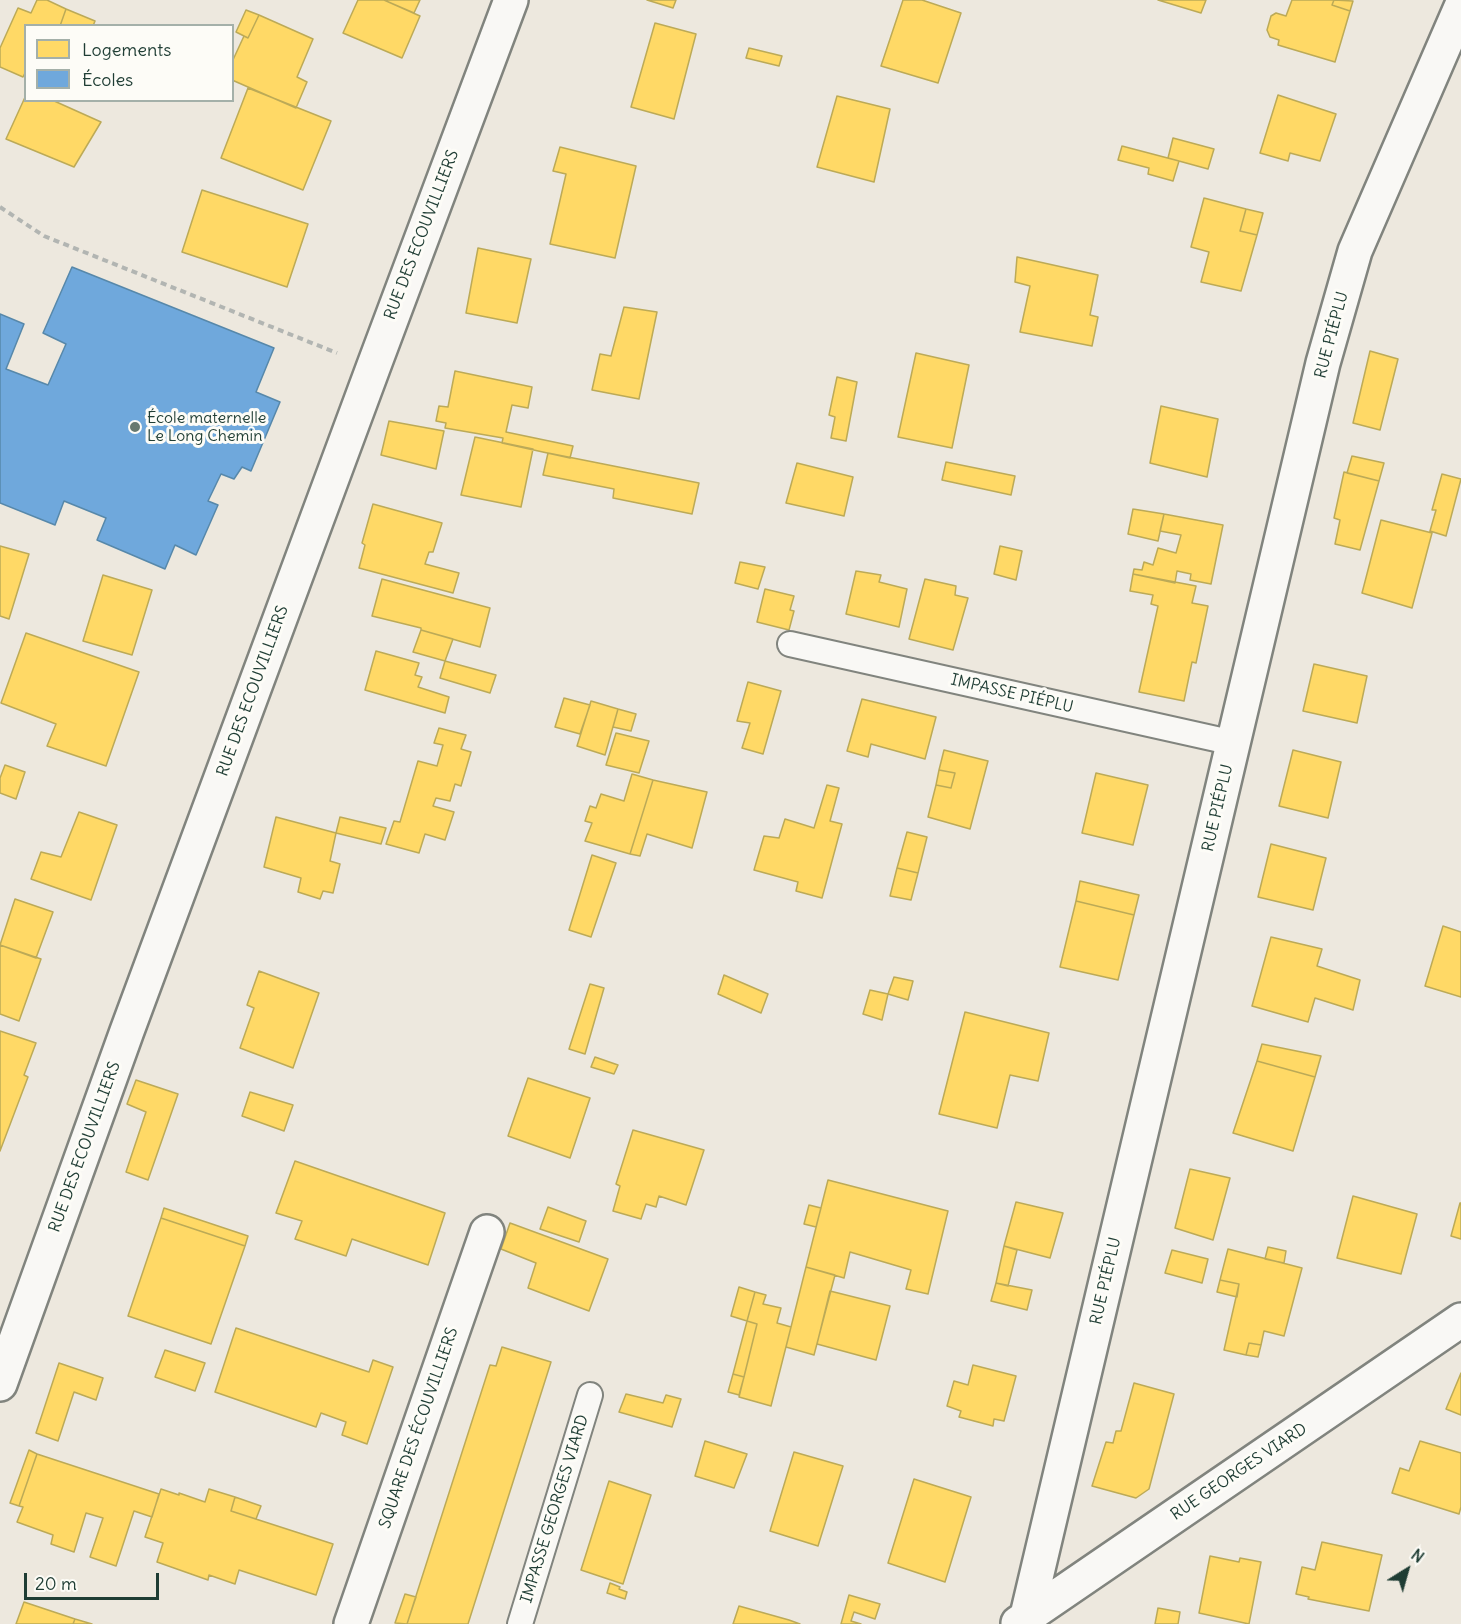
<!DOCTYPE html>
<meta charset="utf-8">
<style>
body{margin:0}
#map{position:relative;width:1461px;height:1624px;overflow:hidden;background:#ede8de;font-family:Delius,sans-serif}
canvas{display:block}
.legend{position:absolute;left:24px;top:24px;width:210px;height:78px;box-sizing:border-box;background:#fdfcf7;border:2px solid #a4b0a9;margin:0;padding:8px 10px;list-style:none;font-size:18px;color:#1f3d34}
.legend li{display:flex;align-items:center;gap:12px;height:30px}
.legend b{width:30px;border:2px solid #a4b0a9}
.north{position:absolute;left:1377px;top:1540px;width:60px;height:60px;-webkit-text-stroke:4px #fdfcf7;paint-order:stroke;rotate:37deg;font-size:16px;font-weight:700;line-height:24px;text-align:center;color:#1f3d34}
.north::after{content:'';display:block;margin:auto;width:21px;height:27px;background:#1f3d34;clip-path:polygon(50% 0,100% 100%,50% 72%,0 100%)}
.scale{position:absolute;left:24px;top:1573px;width:135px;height:27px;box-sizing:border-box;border:3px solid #1f3d34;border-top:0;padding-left:8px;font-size:18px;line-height:21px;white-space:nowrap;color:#1f3d34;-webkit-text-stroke:4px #fdfcf7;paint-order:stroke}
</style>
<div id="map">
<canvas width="1461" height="1624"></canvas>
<ul class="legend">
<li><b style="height:16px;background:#ffd966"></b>Logements</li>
<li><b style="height:16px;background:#6fa8dc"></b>Écoles</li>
</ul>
<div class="north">N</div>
<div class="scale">20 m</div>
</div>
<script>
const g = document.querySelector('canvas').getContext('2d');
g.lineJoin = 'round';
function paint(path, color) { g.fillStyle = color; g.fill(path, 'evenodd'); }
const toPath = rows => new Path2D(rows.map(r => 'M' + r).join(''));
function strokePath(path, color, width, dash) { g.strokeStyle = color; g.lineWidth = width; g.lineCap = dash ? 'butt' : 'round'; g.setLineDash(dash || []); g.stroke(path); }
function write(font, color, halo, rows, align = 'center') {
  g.font = font + ' Delius,sans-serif'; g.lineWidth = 6; g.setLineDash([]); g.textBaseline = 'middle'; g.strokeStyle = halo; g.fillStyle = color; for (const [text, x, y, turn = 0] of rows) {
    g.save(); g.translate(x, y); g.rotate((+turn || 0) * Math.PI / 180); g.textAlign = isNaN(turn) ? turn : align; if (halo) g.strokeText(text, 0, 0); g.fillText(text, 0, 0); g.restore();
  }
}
const homes = toPath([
 [37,0,47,0,66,9,60,26,26,26,26,71,23,77,0,67,0,48,18,8,31,13,37,0],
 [358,0,384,0,420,16,402,58,343,33,358,0],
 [384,0,420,0,414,13,384,0],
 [647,0,676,0,673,8,647,0],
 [903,0,922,0,961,13,938,83,881,66,903,0],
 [1158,0,1206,0,1201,13,1158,0],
 [1292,0,1334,0,1332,5,1350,11,1335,62,1278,45,1279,40,1270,37,1267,30,1271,16,1276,13,1286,16,1292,0],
 [1334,0,1353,1,1350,11,1332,5,1334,0],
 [66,9,95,21,93,26,60,26,66,9],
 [246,10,259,15,248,38,236,32,246,10],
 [259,15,313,39,297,77,307,82,296,108,232,80,232,62,244,36,248,38,259,15],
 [655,23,696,34,674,119,631,107,655,23],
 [749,48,782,56,779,66,746,58,749,48],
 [248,88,331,121,303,190,221,158,248,88],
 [26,95,26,100,52,100,101,122,74,167,6,139,26,95],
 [1278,95,1336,114,1320,161,1290,153,1288,161,1260,153,1278,95],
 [837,96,890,109,874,182,817,167,837,96],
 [1173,138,1214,149,1208,169,1168,158,1173,138],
 [1122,146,1179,161,1173,181,1148,174,1149,168,1118,160,1122,146],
 [560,147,636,166,615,258,550,244,566,174,553,171,560,147],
 [202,190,308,224,287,287,182,252,202,190],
 [1204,198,1246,209,1240,231,1257,235,1241,291,1201,282,1209,252,1191,247,1204,198],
 [1246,209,1263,213,1257,235,1240,231,1246,209],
 [478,248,531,259,517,323,466,313,478,248],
 [1017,257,1098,275,1090,315,1098,317,1092,346,1020,332,1030,286,1015,282,1017,257],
 [624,307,657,312,639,399,592,390,600,354,611,356,624,307],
 [1370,351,1398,359,1380,430,1353,423,1370,351],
 [916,353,969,365,952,448,898,437,916,353],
 [455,371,532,387,528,408,512,405,506,432,573,446,570,458,502,443,503,438,445,428,446,423,436,421,439,406,448,407,455,371],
 [837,377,857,382,846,441,831,438,835,417,829,415,837,377],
 [1161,406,1218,419,1207,477,1150,463,1161,406],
 [389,421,444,431,436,469,381,455,389,421],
 [475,437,533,449,521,507,461,495,475,437],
 [548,453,699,483,692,514,613,498,614,489,543,475,548,453],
 [1352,456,1384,463,1379,481,1347,473,1352,456],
 [946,462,1015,476,1011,495,942,480,946,462],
 [797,463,853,477,844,516,786,503,797,463],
 [1344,472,1379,481,1360,550,1335,544,1340,520,1334,518,1344,472],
 [1442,474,1461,479,1446,536,1430,531,1436,510,1432,510,1442,474],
 [373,504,442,523,433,552,429,552,425,564,459,573,453,593,359,568,365,545,362,543,373,504],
 [1133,509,1164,514,1158,541,1128,534,1133,509],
 [1164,514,1223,525,1211,584,1190,580,1191,574,1177,571,1175,583,1133,574,1134,569,1142,570,1144,562,1153,565,1158,548,1176,553,1181,535,1160,531,1164,514],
 [1381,520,1432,533,1412,608,1362,593,1381,520],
 [0,546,29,554,9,619,0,616,0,546],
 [1000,546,1022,551,1016,580,994,574,1000,546],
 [740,562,765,567,758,589,735,583,740,562],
 [856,571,881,575,879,582,907,589,899,627,846,614,856,571],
 [1133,574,1196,586,1192,603,1208,606,1196,663,1192,662,1184,701,1139,692,1158,606,1151,604,1153,595,1130,591,1133,574],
 [103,575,152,590,132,655,83,641,103,575],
 [382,579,490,608,480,647,421,630,421,628,372,616,382,579],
 [925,579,956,586,955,595,968,598,953,650,909,639,925,579],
 [765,589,794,596,790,610,794,611,789,630,757,622,765,589],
 [421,630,453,639,445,661,413,652,421,630],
 [26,633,139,672,106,766,47,746,56,724,1,703,26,633],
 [376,651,419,663,415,675,422,677,418,687,449,697,445,713,365,690,376,651],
 [445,661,496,675,490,693,440,678,445,661],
 [1314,664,1367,676,1357,723,1303,711,1314,664],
 [748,682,781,691,763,754,742,748,750,723,737,721,748,682],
 [564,698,590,705,580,734,555,727,564,698],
 [862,699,936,717,925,759,871,744,868,757,847,751,862,699],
 [591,701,618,709,605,755,577,746,591,701],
 [618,709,636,714,631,731,613,727,618,709],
 [439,728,466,735,461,749,471,752,461,786,455,784,450,801,436,798,433,806,454,812,445,840,425,834,419,853,386,844,394,821,400,822,418,761,437,766,443,745,434,743,439,728],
 [616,733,649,741,639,773,606,765,616,733],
 [944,750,988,761,970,829,928,817,936,785,951,788,955,773,939,770,944,750],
 [1293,750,1341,762,1328,818,1279,806,1293,750],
 [5,765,25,772,16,799,0,793,0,778,5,765],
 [939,770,955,773,951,788,936,785,939,770],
 [1096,773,1148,785,1133,845,1082,833,1096,773],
 [632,774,653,780,630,854,585,841,592,823,585,821,590,806,596,808,601,794,624,801,632,774],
 [653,780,707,792,692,848,647,834,640,856,630,854,653,780],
 [827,785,839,788,830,821,842,824,822,898,796,891,798,882,754,870,764,836,779,838,785,819,814,828,827,785],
 [79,812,117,825,91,900,31,879,41,852,61,857,79,812],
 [276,817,336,833,330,861,340,864,333,893,323,891,320,899,298,892,301,878,264,867,276,817],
 [340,817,386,828,381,844,336,833,340,817],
 [907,832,927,837,918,873,897,868,907,832],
 [1271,844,1326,858,1313,910,1258,897,1271,844],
 [592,855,616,863,591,937,569,930,592,855],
 [897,868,918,873,911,900,890,896,897,868],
 [1080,881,1139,895,1134,915,1076,901,1080,881],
 [15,899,53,912,36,958,0,945,15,899],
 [1076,901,1134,915,1118,980,1060,967,1076,901],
 [1443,926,1461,932,1461,997,1425,986,1443,926],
 [1271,937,1322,949,1317,966,1360,980,1353,1010,1315,998,1308,1022,1252,1006,1271,937],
 [0,945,41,959,19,1021,0,1014,0,945],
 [259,971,319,993,293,1068,240,1048,254,1008,247,1005,259,971],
 [724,975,768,994,761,1013,718,994,724,975],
 [894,977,913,981,908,1000,888,994,894,977],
 [590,984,604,988,585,1054,569,1049,590,984],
 [870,990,888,994,882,1020,863,1014,870,990],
 [965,1012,1049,1033,1038,1081,1010,1075,997,1128,939,1114,965,1012],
 [0,1031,36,1043,24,1075,28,1077,0,1151,0,1031],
 [1262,1044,1321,1056,1315,1077,1257,1061,1262,1044],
 [595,1057,618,1065,614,1074,591,1067,595,1057],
 [1257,1061,1315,1077,1293,1151,1233,1133,1257,1061],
 [528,1078,590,1098,570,1158,508,1136,528,1078],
 [136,1080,178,1094,148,1180,126,1172,146,1112,127,1104,136,1080],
 [250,1092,293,1105,284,1131,242,1116,250,1092],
 [633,1130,704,1150,686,1205,659,1196,656,1207,646,1204,641,1219,613,1211,620,1186,616,1184,633,1130],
 [295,1161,445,1213,428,1265,352,1239,346,1256,295,1239,302,1221,276,1213,295,1161],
 [1190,1169,1230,1178,1213,1240,1175,1228,1190,1169],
 [828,1180,948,1211,928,1294,906,1289,911,1270,850,1252,844,1278,806,1267,828,1180],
 [1353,1196,1417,1214,1401,1274,1337,1258,1353,1196],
 [1016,1202,1063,1213,1050,1258,1004,1246,1016,1202],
 [1460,1203,1461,1203,1461,1239,1451,1236,1460,1203],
 [809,1205,821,1208,816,1227,804,1224,809,1205],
 [548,1207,586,1221,579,1242,540,1229,548,1207],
 [164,1208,248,1236,245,1246,161,1218,164,1208],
 [161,1218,245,1246,211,1344,128,1316,161,1218],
 [510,1223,608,1259,589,1311,528,1288,536,1263,501,1249,510,1223],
 [1004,1246,1017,1250,1008,1286,996,1283,1004,1246],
 [1268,1247,1286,1251,1284,1263,1265,1259,1268,1247],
 [1228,1249,1302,1268,1284,1336,1264,1331,1261,1345,1249,1343,1246,1355,1224,1350,1239,1284,1220,1280,1228,1249],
 [1172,1250,1208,1259,1202,1283,1165,1273,1172,1250],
 [806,1267,835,1275,814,1355,786,1347,806,1267],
 [1220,1280,1239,1284,1237,1297,1217,1292,1220,1280],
 [996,1283,1032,1290,1027,1310,991,1301,996,1283],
 [739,1287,755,1292,747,1321,731,1316,739,1287],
 [830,1291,890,1306,876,1360,817,1344,830,1291],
 [755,1292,766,1295,763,1304,781,1308,777,1323,791,1327,771,1406,739,1397,757,1324,747,1321,755,1292],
 [747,1321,757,1324,744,1377,733,1374,747,1321],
 [236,1328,369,1372,373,1360,393,1367,367,1444,342,1435,346,1422,321,1413,316,1427,215,1392,236,1328],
 [1249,1343,1261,1345,1258,1357,1246,1355,1249,1343],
 [502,1347,551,1362,468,1624,407,1624,490,1365,496,1366,502,1347],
 [165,1350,205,1363,195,1391,155,1377,165,1350],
 [59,1363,103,1378,96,1400,74,1392,58,1441,36,1433,59,1363],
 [973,1365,1016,1376,1004,1421,994,1419,993,1426,959,1417,961,1411,947,1406,954,1381,968,1385,973,1365],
 [1461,1373,1461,1415,1446,1409,1461,1373],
 [733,1374,744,1377,739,1395,728,1392,733,1374],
 [1134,1383,1174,1394,1149,1489,1136,1498,1092,1486,1106,1442,1113,1443,1116,1431,1121,1431,1134,1383],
 [626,1394,663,1403,666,1395,681,1399,672,1427,619,1412,626,1394],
 [705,1441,747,1454,734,1488,695,1476,705,1441],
 [1420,1441,1461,1453,1461,1507,1459,1514,1392,1493,1400,1468,1409,1471,1420,1441],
 [29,1450,37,1454,19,1506,10,1503,29,1450],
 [794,1452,843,1466,818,1546,770,1531,794,1452],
 [37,1454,159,1494,152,1517,134,1511,116,1566,90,1557,103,1518,86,1513,74,1552,51,1544,53,1535,17,1522,23,1507,19,1506,37,1454],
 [914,1479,971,1497,945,1582,888,1563,914,1479],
 [609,1481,651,1495,623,1584,581,1570,609,1481],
 [161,1489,179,1495,179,1493,205,1502,209,1489,235,1497,231,1511,333,1544,316,1595,239,1570,235,1584,209,1575,208,1580,157,1562,163,1543,145,1537,161,1489],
 [235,1497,261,1506,256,1519,231,1511,235,1497],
 [1322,1542,1382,1555,1369,1611,1308,1599,1309,1597,1296,1594,1302,1567,1315,1570,1322,1542],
 [1210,1556,1239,1562,1240,1558,1261,1562,1249,1624,1199,1613,1210,1556],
 [610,1583,620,1587,619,1589,627,1592,625,1599,607,1593,610,1583],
 [405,1594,416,1597,407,1624,395,1623,405,1594],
 [849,1595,880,1604,875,1619,854,1612,851,1621,861,1624,841,1624,849,1595],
 [24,1602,75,1619,73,1624,16,1624,24,1602],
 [739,1606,789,1620,800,1624,733,1624,739,1606],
 [1158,1608,1180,1612,1178,1624,1155,1624,1158,1608],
 [75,1619,92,1624,73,1624,75,1619]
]);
const schools = toPath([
 [72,267,274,348,256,392,280,402,251,471,242,467,234,479,221,474,208,501,218,505,196,555,175,545,165,569,97,540,106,518,64,501,55,525,0,503,0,314,24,324,6,369,48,385,66,344,43,333,72,267]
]);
const path = toPath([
 [0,207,44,236,337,353]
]);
const service = toPath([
 [790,644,1234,743],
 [520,1624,590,1395]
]);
const minor = toPath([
 [0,1384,127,1031,373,368,511,0],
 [1018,1623,1461,1320],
 [351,1624,487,1232],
 [1025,1624,1323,363,1355,251,1461,7]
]);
const markers = [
 [135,427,6,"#677970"]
];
const streetNames = [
 ["RUE DES ECOUVILLIERS",422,235,-69],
 ["RUE PIÉPLU",1332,335,-75],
 ["RUE DES ECOUVILLIERS",253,691,-70],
 ["IMPASSE PIÉPLU",1012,694,13],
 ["RUE PIÉPLU",1218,808,-77],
 ["RUE DES ECOUVILLIERS",85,1147,-70],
 ["RUE PIÉPLU",1106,1281,-77],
 ["SQUARE DES ÉCOUVILLIERS",419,1428,-71],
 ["RUE GEORGES VIARD",1239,1472,-34],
 ["IMPASSE GEORGES VIARD",555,1509,-73]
];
const poiNames = [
 ["École maternelle",147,418],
 ["Le Long Chemin",147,436]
];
paint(homes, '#ffd966');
strokePath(homes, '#bcaa57', 1.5);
paint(schools, '#6fa8dc');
strokePath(schools, '#5788aa', 1.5);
strokePath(service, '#81847e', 28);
strokePath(minor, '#81847e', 38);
strokePath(path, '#b2b5b2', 4, [6, 4.5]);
strokePath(service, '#f9f8f5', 24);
strokePath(minor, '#f9f8f5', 33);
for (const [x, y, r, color] of markers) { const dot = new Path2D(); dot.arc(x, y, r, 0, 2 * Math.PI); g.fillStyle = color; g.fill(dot); strokePath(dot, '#fdfcf7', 2); }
write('16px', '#1f3d34', '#fdfcf7', streetNames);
write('16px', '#1f3d34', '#fdfcf7', poiNames, 'left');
</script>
